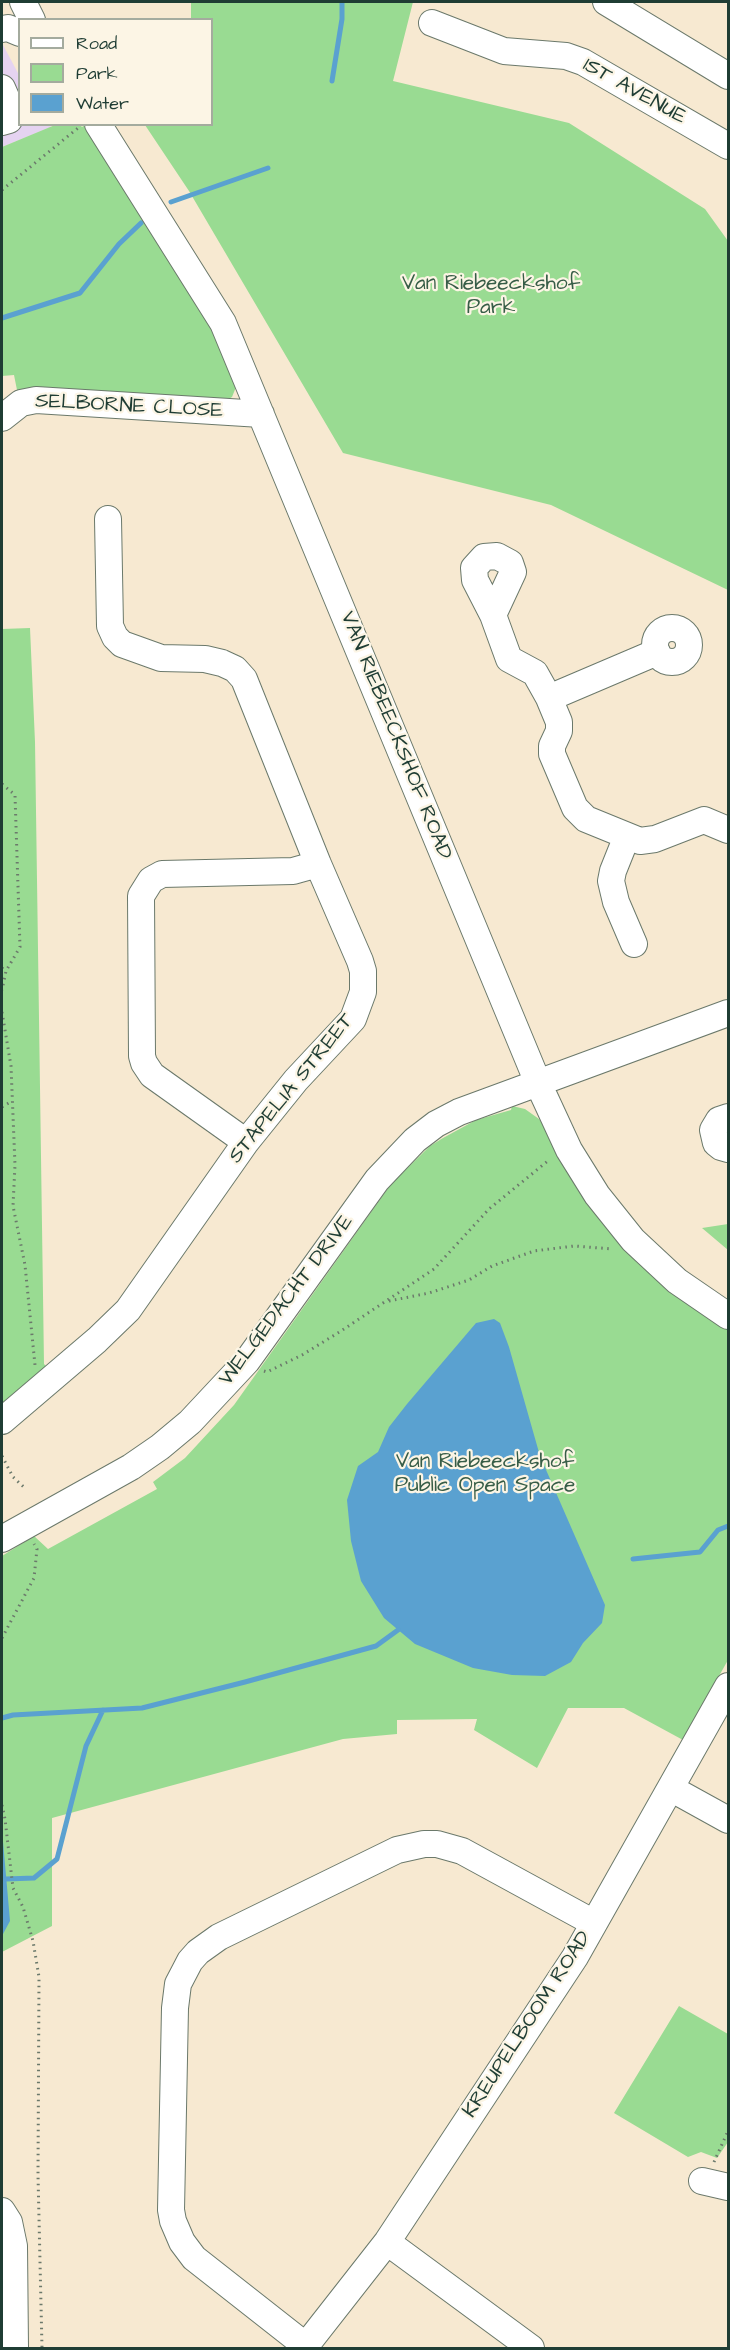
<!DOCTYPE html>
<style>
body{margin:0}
#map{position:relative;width:730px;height:2350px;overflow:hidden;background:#f7e9d1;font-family:"Architects Daughter",sans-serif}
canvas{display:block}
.frame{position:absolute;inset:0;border:3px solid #1f3d34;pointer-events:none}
.legend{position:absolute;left:18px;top:18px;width:195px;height:108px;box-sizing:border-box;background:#fcf5e5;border:2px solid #a4ab9e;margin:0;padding:8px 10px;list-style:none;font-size:18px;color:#1f3d34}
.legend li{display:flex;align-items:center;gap:12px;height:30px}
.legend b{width:30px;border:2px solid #a4ab9e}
</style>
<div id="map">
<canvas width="730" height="2350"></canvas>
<div class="frame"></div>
<ul class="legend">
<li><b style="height:8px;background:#fff"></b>Road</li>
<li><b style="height:16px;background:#99db92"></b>Park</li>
<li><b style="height:16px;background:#5aa1d0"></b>Water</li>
</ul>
</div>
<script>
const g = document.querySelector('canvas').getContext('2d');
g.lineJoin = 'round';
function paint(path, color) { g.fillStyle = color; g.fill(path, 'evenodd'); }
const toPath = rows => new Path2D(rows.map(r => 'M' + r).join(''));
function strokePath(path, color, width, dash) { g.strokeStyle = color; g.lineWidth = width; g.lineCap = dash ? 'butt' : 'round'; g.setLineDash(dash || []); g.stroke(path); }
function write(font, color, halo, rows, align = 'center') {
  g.font = font + ' "Architects Daughter",sans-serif'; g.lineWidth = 4.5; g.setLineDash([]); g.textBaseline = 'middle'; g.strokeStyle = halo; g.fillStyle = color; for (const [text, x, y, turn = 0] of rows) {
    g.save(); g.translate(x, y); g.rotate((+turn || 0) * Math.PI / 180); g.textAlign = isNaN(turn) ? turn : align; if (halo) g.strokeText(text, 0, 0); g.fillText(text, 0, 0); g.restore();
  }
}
const built = toPath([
 [2,43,19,75,20,124,50,125,51,127,2,147]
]);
const green = toPath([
 [191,2,413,2,393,81,569,123,705,209,728,241,728,590,551,505,343,453,189,191,145,125,212,124,212,20,191,19],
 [55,125,80,125,82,127,85,125,196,297,208,318,236,387,232,397,227,400,18,395,14,375,2,376,2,147],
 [30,628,35,742,44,1364,49,1369,2,1410,2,629],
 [512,1106,525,1109,539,1119,706,1315,728,1329,728,1660,683,1740,624,1708,568,1708,537,1768,474,1730,477,1719,397,1720,397,1734,343,1739,52,1818,52,1926,2,1952,2,1556,34,1536,48,1549,157,1489,153,1482,185,1458,234,1405,391,1184,430,1146,443,1138,476,1120,511,1110],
 [728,1224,728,1250,702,1228],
 [679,2006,728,2034,728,2142,717,2158,701,2152,688,2157,614,2113]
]);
const water = toPath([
 [494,1319,500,1323,509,1347,540,1456,605,1605,602,1623,583,1643,571,1662,545,1676,512,1675,473,1668,415,1644,384,1618,361,1581,351,1541,347,1500,358,1466,378,1452,389,1427,407,1404,476,1323],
 [2,1830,10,1921,3,1934,2,1934]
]);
const stream = toPath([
 [332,81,342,19,342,2],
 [171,202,268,168],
 [2,318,80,293,119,244,141,223],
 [633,1559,700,1552,718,1530,728,1526],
 [2,1718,13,1715,142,1708,245,1682,376,1646,398,1630],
 [6,1879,34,1878,57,1859,86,1746,103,1710]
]);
const path = toPath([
 [2,190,78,128],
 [2,784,15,795,20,947,6,971],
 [2,968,6,971,2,990],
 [2,1012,11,1066,15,1165,13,1206,25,1265,35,1365],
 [2,1107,12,1101],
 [389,1301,429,1293,469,1280,492,1266,534,1251,574,1246,613,1249],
 [264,1371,267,1372,302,1355,341,1331,434,1269,489,1209,549,1160],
 [2,1456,13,1477,26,1489],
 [2,1638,34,1578,37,1549,34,1544],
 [2,1805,5,1819,13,1888,23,1907,33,1941,39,1977,38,2175,42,2348],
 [714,2162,728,2131]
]);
const minor = toPath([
 [23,2,32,20],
 [606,2,728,76],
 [432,23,504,51,566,56,583,62,728,146],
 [2,29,8,28,20,33],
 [2,88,13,113,9,120,2,122],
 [98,124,223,323,538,1083,569,1150,597,1195,633,1240,677,1281,728,1316],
 [2,418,21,403,36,400,261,414],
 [493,615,513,572,510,563,497,556,484,557,474,568,475,580,493,615,509,659,535,673,549,698,559,722,559,731,552,746,552,754,575,808,586,819,640,841,655,839,704,820,728,830],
 '655 645a17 17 0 1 1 34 0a17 17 0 1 1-34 0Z',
 [549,698,657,652],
 [627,836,613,871,611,881,616,902,634,944],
 [728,1117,719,1120,713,1130,716,1143,721,1147,728,1149],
 [246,1142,152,1075,144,1063,142,1056,141,896,151,880,162,874,293,871,318,864],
 [2,1421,97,1340,128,1310,246,1142,296,1080,353,1019,363,992,363,971,360,961,318,864,244,679,235,669,222,663,205,659,161,658,122,644,115,637,110,626,108,519],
 [2,1539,131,1467,160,1447,190,1422,247,1361,377,1180,415,1140,436,1124,459,1112,728,1013],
 [672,1789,728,1820],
 [702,2181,728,2187],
 [2,2211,9,2222,14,2246,15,2348],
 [387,2242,531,2348],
 [306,2346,194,2258,182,2242,173,2221,171,2210,175,2008,178,1984,190,1961,198,1952,219,1937,397,1850,424,1844,437,1844,462,1851,594,1923],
 [304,2348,387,2242,575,1957,728,1686]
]);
const streetNames = [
 ["1ST AVENUE",634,92,29],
 ["SELBORNE CLOSE",129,407,3],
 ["VAN RIEBEECKSHOF ROAD",395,736,68],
 ["STAPELIA STREET",292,1089,-51],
 ["WELGEDACHT DRIVE",287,1301,-53],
 ["KREUPELBOOM ROAD",528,2025,-57]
];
const parkNames = [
 ["Van Riebeeckshof",491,285],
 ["Park",491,309],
 ["Van Riebeeckshof",485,1463],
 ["Public Open Space",485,1487]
];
paint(built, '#e5d3f1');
paint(green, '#99db92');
paint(water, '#5aa1d0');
strokePath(stream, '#5aa1d0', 5);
strokePath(minor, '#6b796b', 28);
strokePath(path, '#6b796b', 3, [1.5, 4.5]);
strokePath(minor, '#fff', 26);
write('21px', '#1f3d34', '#fcf5e5', streetNames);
write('21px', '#375d47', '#fcf5e5', parkNames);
</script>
